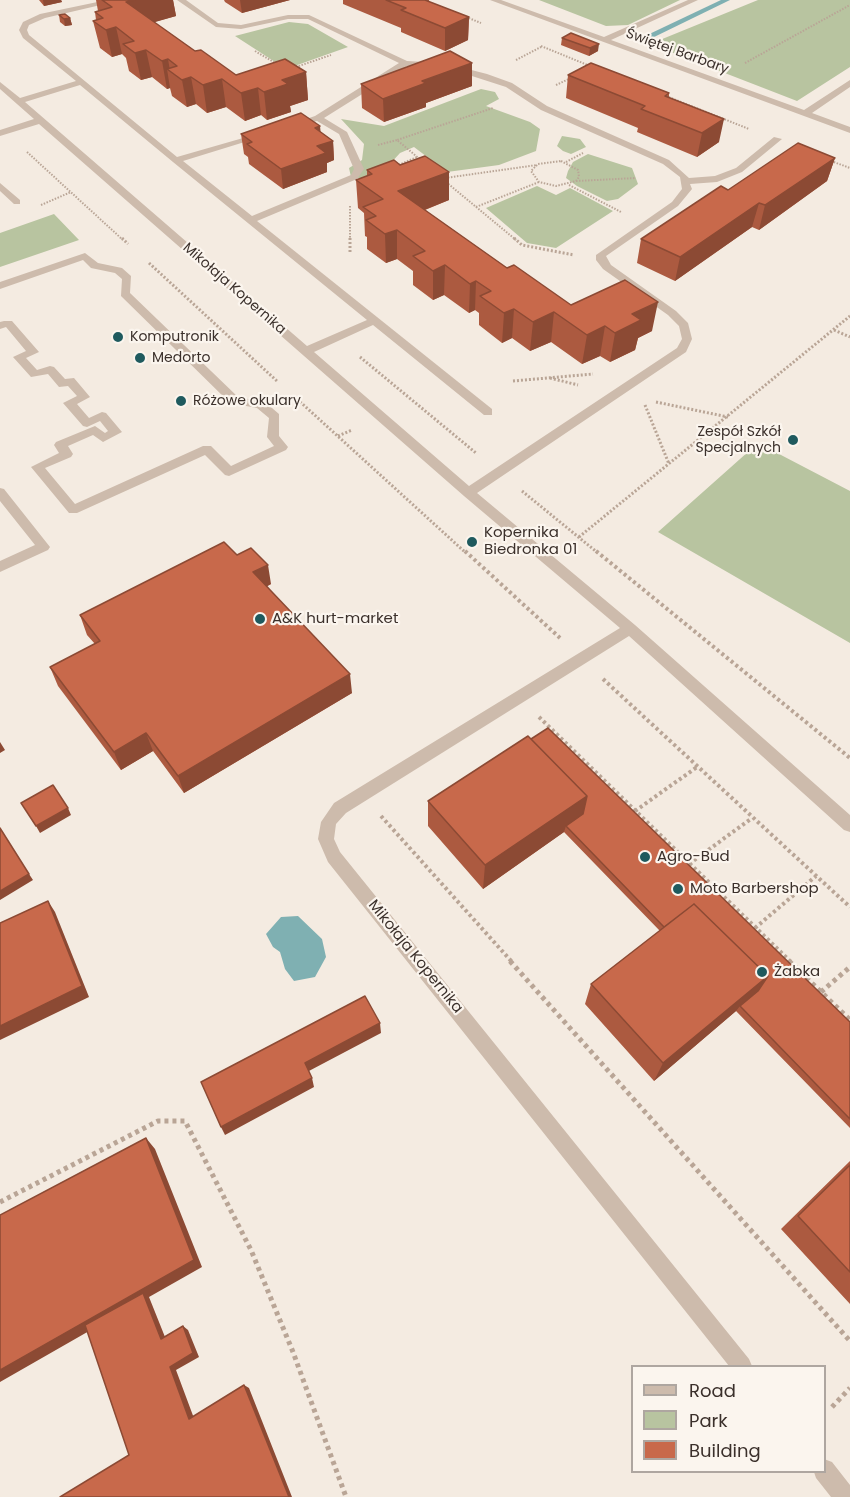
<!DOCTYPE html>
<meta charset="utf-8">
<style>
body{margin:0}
#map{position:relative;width:850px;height:1497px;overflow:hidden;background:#f4ebe1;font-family:Poppins,sans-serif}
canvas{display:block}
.legend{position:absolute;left:631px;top:1365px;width:195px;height:108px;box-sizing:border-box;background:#fbf5ee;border:2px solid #aea6a0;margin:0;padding:8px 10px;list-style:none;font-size:18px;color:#3b302b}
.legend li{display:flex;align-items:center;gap:12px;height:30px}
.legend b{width:30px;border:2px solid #aea6a0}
</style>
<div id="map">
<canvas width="850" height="1497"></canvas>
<ul class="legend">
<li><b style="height:8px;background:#cdbbac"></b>Road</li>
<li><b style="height:16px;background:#b8c4a0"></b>Park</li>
<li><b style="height:16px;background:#c8694b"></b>Building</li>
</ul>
</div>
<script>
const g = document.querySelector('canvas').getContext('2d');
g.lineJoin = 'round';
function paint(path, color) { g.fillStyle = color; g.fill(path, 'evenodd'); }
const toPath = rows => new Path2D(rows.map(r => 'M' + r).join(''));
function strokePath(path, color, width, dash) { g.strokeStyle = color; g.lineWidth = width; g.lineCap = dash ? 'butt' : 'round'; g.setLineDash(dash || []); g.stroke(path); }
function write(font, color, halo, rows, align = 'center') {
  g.font = font + ' Poppins,sans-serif'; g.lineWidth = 4.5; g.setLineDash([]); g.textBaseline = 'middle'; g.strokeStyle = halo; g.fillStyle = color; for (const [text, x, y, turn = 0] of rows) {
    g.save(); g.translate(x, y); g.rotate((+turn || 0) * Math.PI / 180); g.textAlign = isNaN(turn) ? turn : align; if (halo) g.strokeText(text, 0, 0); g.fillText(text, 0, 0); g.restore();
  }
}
const green = toPath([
 [539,0,680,0,628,25,606,26],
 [758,0,850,0,850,67,797,101,650,44],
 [289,22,308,24,348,47,286,69,235,36],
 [481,89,495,92,499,99,486,106,530,122,540,129,536,151,499,165,447,172,414,147,400,153,389,165,367,179,351,177,349,168,362,160,364,144,341,119,384,126],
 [562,136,580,139,586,147,571,154,563,151,557,146],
 [588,154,632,168,638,184,618,199,607,201,577,186,566,178,568,171,573,162],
 [537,186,556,195,570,188,613,211,556,248,527,243,486,208],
 [54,214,79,240,0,267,0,233],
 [758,443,850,491,850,643,658,532]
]);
const water = toPath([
 [298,916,322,939,326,957,315,977,294,981,285,969,280,952,273,947,266,934,281,917]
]);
const stream = toPath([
 [721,0,730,0,650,39,643,37,721,0]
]);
const pathFar3 = toPath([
 [466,17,481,23],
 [541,46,590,66],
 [255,51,277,64],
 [516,60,541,47],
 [745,63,850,5],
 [293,68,331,55],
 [556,85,571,78],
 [666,96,749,129],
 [378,145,397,140],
 [27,152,123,240],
 [422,161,397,140,493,108],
 [561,161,578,170,579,177,576,181,556,186,539,182,531,171,538,164,561,161],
 [831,161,850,168],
 [566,162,583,153],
 [396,166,417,157],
 [445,178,537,165],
 [576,181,636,178],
 [446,182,516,240],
 [569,185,621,212],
 [41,205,71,192],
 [350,206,350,240],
 [476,207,539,182]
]);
const pathFar2 = toPath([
 [122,238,128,244],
 [350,238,350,254],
 [514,238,522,245,574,255],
 [149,263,278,382],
 [834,330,850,337],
 [360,357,476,453],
 [550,378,578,385],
 [513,381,593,374],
 [297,399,466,553],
 [656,402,728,417],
 [645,405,669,464],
 [338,436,352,430],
 [522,491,598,553],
 [579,537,850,316]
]);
const pathFar1 = toPath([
 [465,551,560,638],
 [596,551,850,758],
 [603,679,850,907],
 [539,717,791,962],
 [635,811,697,767],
 [381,816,512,962],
 [689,864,752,818],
 [755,928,816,876]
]);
const path = toPath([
 [510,961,850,1341],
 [789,961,850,1020],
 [821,992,850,967],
 [0,1202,158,1121,185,1121,251,1250,293,1352,346,1497],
 [832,1407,850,1388]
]);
const minor = toPath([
 [107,0,122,0,45,18,29,25,27,30,29,35,177,157,264,132,264,136,183,161,252,216,351,175,354,169,339,134,317,121,293,128,289,125,315,116,399,63,308,19,288,19,241,29,216,27,177,0,186,0,218,23,241,25,288,15,309,15,407,61,444,63,487,74,512,83,547,106,669,160,689,178,715,176,736,168,774,137,782,139,742,172,717,182,690,184,692,189,678,206,606,256,611,265,676,311,688,323,692,339,686,352,477,493,635,625,850,815,850,832,844,830,629,636,346,813,336,824,334,839,340,852,749,1359,752,1366,729,1366,328,862,318,839,321,822,334,803,620,628,464,496,39,124,0,136,0,130,34,119,0,89,0,82,20,98,76,81,23,38,19,30,23,22,40,14,107,0],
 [407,66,444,67,506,87,541,110,663,164,680,177,682,189,672,202,596,255,596,260,603,269,668,315,679,326,682,339,677,348,469,486,314,352,373,325,484,415,492,415,492,409,257,221,357,179,364,169,347,132,324,118,407,66],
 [80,85,173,162,367,320,307,346,25,102,80,85],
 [490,0,501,0,604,37,688,0,698,0,611,40,804,110,850,80,850,87,812,113,850,127,850,133,490,0],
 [0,183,20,200,20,204,14,204,0,191,0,183],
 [85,253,98,263,122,268,131,276,130,293,238,397,265,402,279,414,279,436,288,447,286,450,229,476,225,475,205,455,77,513,69,513,31,467,59,453,54,445,56,442,95,426,105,433,108,431,100,421,87,427,83,426,63,403,77,396,68,386,59,387,48,374,31,377,13,357,26,351,6,327,0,329,0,322,4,321,12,321,39,352,26,358,37,370,50,366,54,367,65,379,74,378,90,397,77,404,89,418,102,412,106,413,122,432,103,442,93,435,68,446,73,454,71,457,45,468,75,504,203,446,211,446,231,466,274,446,267,437,269,418,257,408,230,403,121,296,122,279,115,273,91,268,83,260,0,289,0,282,85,253],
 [0,488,4,489,50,547,48,550,0,572,0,561,35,545,0,501,0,488],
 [824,1459,832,1462,850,1485,850,1497,831,1497,816,1478,814,1472,824,1472,824,1459]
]);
const wall = toPath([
 [39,0,61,0,62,2,44,6],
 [96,0,173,0,176,16,154,22,195,51,236,75,306,72,308,100,290,106,291,112,267,120,261,115,245,121,226,107,207,113,196,104,187,107,172,96,170,88,167,89,152,77,141,80,129,71,126,58,122,54,112,57,100,48,93,21,96,20,95,12,98,11],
 [224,0,290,0,242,13,225,2],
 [343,0,429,0,429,2,469,17,468,40,445,51,401,32,401,28,343,4],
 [59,15,70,18,72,25,65,26,60,22],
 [562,38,598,51,589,56,561,45],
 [568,75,669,93,669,97,719,142,697,157,637,132,638,128,566,98],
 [361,84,472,86,426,103,426,107,384,122,362,108],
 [321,132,333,141,334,160,327,163,327,172,283,189,249,164,248,157,244,154,241,134],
 [835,158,827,181,759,230,752,227,675,281,637,263,641,239,728,190],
 [400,165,449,172,449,200,425,210,507,268,571,305,652,331,638,338,635,350,610,362,600,356,582,364,551,342,530,351,512,338,502,343,479,325,479,313,475,310,469,313,444,295,433,300,413,285,413,271,397,259,386,263,367,249,367,237,365,236,364,213,358,208,356,180,367,176,367,170],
 [237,555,271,584,267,586,352,693,184,793,153,751,121,770,58,686,50,667,95,644,87,635,80,615],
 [528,736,850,1022,850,1128,736,1011,654,1081,585,1004,591,984,660,931,564,832,483,889,428,826,428,801],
 [850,1161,850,1304,781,1229]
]);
const shadedWall = toPath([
 [43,0,61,0,62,2,44,6],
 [135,0,173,0,176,16,131,29,126,2],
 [240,0,290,0,242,13],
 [469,17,468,40,445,51,445,28],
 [70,18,72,25,65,26,64,19],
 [116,27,122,54,112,57,106,30],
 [599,44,598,51,589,56,590,48],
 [146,50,152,77,141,80,135,53],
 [168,59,170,71,167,69,170,88,167,89,162,61],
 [472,63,472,86,426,103,426,107,384,122,383,99,422,81],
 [306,72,308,100,290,106,291,112,267,120,264,92,282,80],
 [191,77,196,104,187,107,182,80],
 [222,79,226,107,207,113,203,85],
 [258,88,261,115,245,121,241,93],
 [724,119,719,142,697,157,702,133],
 [320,126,322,145,333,141,334,160,327,163,327,172,283,189,281,169,315,128],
 [835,158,827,181,759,230,765,205],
 [449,172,449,200,399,220,398,191],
 [759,203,752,227,675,281,680,257],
 [397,230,397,259,386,263,385,234],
 [445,265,444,295,433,300,433,271],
 [476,281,475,310,469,313,470,284],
 [658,302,652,331,638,338,635,350,610,362,615,333,632,314],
 [514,309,512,338,502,343,504,313],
 [554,312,551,342,530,351,533,322],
 [605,326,600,356,582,364,587,335],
 [268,565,271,584,257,592,253,572],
 [350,674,352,693,184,793,178,776],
 [146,733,153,751,121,770,114,752],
 [0,742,5,750,0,753],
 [587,796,582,820,566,826,564,832,483,889,485,865],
 [68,808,71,815,40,833,36,826],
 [29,874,33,880,0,900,0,891],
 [48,901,55,912,89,997,0,1040,0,1026],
 [768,976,754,997,740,1006,736,1011,654,1081,663,1063],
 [380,1023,381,1033,307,1072,305,1063],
 [312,1078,314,1087,225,1135,221,1127],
 [146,1138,155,1149,202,1267,149,1297,167,1342,161,1339,145,1299,0,1382,0,1370],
 [183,1326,188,1330,199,1357,176,1370,195,1421,189,1419,170,1367],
 [244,1385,249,1388,292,1497,289,1497]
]);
const building = toPath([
 [102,0,135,0,126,2,195,51,201,50,236,75,285,59,306,72,282,80,288,84,264,92,258,88,241,93,222,79,203,85,191,77,182,80,167,69,177,66,168,59,162,61,146,50,135,53,123,44,134,41,116,27,106,30,93,21,103,18,95,12,112,7,102,0],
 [386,0,425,0,469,17,445,28,401,10,406,8,386,0],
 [65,14,70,18,64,19,59,15,65,14],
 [571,33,599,44,590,48,562,38,571,33],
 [450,51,472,63,422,81,426,83,383,99,361,84,450,51],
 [591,63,669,93,665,96,724,119,702,133,641,109,645,106,568,75,591,63],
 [301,113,320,126,315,128,333,141,317,146,326,153,281,169,247,144,252,142,241,134,301,113],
 [798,143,835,158,765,205,759,203,680,257,641,239,721,186,728,190,798,143],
 [425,156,449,172,398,191,507,268,514,265,571,305,625,280,658,302,632,314,641,320,615,333,605,326,587,335,554,312,533,322,514,309,504,313,480,296,491,291,476,281,470,284,445,265,433,271,413,256,425,251,397,230,385,234,366,220,376,216,363,207,383,199,356,180,372,174,367,170,394,160,400,165,425,156],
 [224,542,237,555,251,548,268,565,253,572,350,674,178,776,146,733,114,752,50,667,100,641,80,615,224,542],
 [548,728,850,1022,850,1119,740,1006,758,991,768,976,694,904,664,927,566,826,583,814,587,796,531,739,548,728],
 [528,736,587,796,485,865,428,801,528,736],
 [53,785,68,808,36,826,21,803,53,785],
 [0,828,29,874,0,891,0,828],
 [48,901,82,986,0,1026,0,923,48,901],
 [694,904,768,976,663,1063,591,984,694,904],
 [365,996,380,1023,305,1063,312,1078,221,1127,201,1082,365,996],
 [146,1138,194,1260,0,1370,0,1215,146,1138],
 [850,1165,850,1272,798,1216,850,1165],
 [143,1293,161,1339,183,1326,193,1353,170,1367,189,1419,244,1385,289,1497,60,1497,129,1455,85,1325,143,1293]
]);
const markers = [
 [118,337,6,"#1f5a5e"],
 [140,358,6,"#1f5a5e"],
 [181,401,6,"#1f5a5e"],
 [793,440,6,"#1f5a5e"],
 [472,542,6,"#1f5a5e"],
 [260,619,6,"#1f5a5e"],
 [645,857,6,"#1f5a5e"],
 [678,889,6,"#1f5a5e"],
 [762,972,6,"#1f5a5e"]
];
const farStreetnames = [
 ["Świętej Barbary",677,52,20],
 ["Mikołaja Kopernika",234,289,41]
];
const farPoinames = [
 ["Komputronik",130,337],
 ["Medorto",152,358],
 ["Różowe okulary",193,401],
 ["Zespół Szkół",781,432,"right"],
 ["Specjalnych",781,448,"right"]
];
const poiNames = [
 ["Kopernika",484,533],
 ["Biedronka 01",484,550],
 ["A&K hurt-market",272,619],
 ["Agro-Bud",657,857],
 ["Moto Barbershop",690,889],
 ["Żabka",774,972]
];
const streetNames = [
 ["Mikołaja Kopernika",415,957,51]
];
paint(green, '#b8c4a0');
paint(water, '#7fb0b2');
paint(stream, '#7fb0b2');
strokePath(pathFar3, '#b9a596', 2, [1.5, 1.5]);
strokePath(pathFar2, '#b9a596', 3, [2, 2]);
strokePath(pathFar1, '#b9a596', 4, [3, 3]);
strokePath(path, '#b9a596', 5, [4, 4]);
paint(minor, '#cdbbac');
paint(wall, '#ac5a40');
paint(shadedWall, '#8c4a34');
paint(building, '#c8694b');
strokePath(building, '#8c4a34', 1.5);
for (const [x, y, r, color] of markers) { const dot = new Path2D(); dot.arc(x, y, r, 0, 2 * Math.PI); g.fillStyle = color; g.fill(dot); strokePath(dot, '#fbf5ee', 2); }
write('14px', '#3b302b', '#fbf5ee', farStreetnames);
write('14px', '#3b302b', '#fbf5ee', farPoinames, 'left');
write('15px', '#3b302b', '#fbf5ee', poiNames, 'left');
write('15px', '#3b302b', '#fbf5ee', streetNames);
</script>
